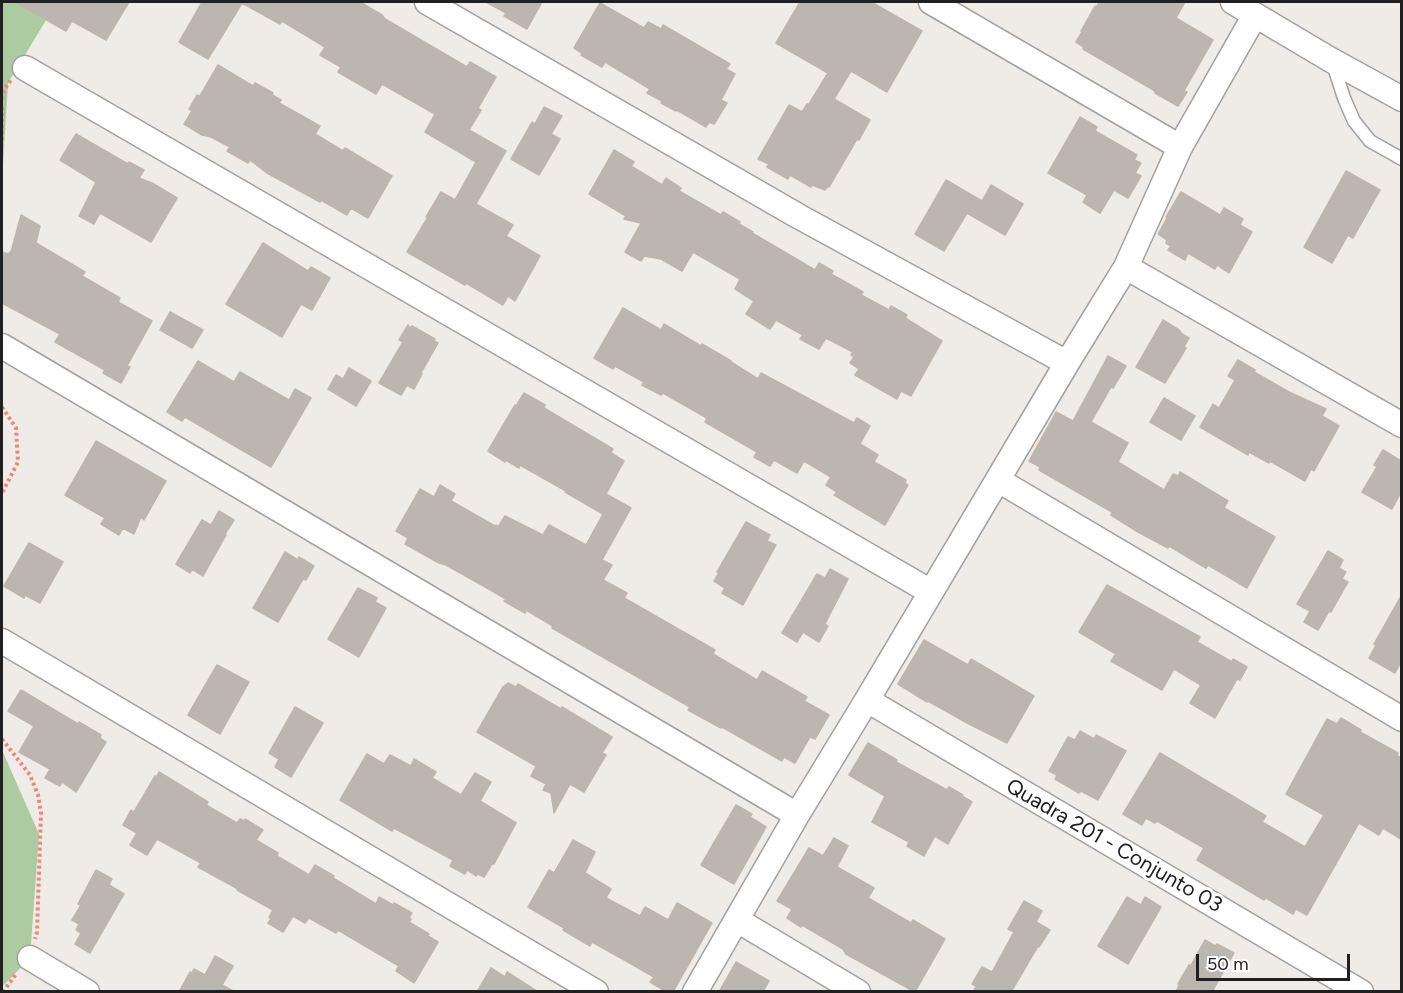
<!DOCTYPE html>
<style>
body{margin:0}
#map{position:relative;width:1403px;height:993px;overflow:hidden;background:#efece7;font-family:Figtree,sans-serif}
canvas{display:block}
.frame{position:absolute;inset:0;border:3px solid #202020;pointer-events:none}
.scale{position:absolute;left:1196px;top:954px;width:154px;height:27px;box-sizing:border-box;border:3px solid #202020;border-top:0;padding-left:8px;font-size:18px;line-height:21px;white-space:nowrap;color:#202020;-webkit-text-stroke:4px #fff;paint-order:stroke}
</style>
<div id="map">
<canvas width="1403" height="993"></canvas>
<div class="frame"></div>
<div class="scale">50 m</div>
</div>
<script>
const g = document.querySelector('canvas').getContext('2d');
g.lineJoin = 'round';
function paint(path, color) { g.fillStyle = color; g.fill(path, 'evenodd'); }
const toPath = rows => new Path2D(rows.map(r => 'M' + r).join(''));
function strokePath(path, color, width, dash) { g.strokeStyle = color; g.lineWidth = width; g.lineCap = dash ? 'butt' : 'round'; g.setLineDash(dash || []); g.stroke(path); }
function write(font, color, halo, rows, align = 'center') {
  g.font = font + ' Figtree,sans-serif'; g.lineWidth = 6; g.setLineDash([]); g.textBaseline = 'middle'; g.strokeStyle = halo; g.fillStyle = color; for (const [text, x, y, turn = 0] of rows) {
    g.save(); g.translate(x, y); g.rotate((+turn || 0) * Math.PI / 180); g.textAlign = isNaN(turn) ? turn : align; if (halo) g.strokeText(text, 0, 0); g.fillText(text, 0, 0); g.restore();
  }
}
const forest = toPath([
 [2,2,57,2,8,83,2,180],
 [2,750,39,834,30,958,2,987]
]);
const building = toPath([
 [15,2,129,2,106,40,72,21,66,31,15,2],
 [202,2,360,2,382,15,385,19,467,67,470,62,496,77,478,108,481,110,469,130,506,151,476,204,513,225,506,236,540,256,515,301,508,296,503,305,466,283,465,285,407,252,428,217,426,217,441,192,455,200,476,162,425,132,435,114,382,84,376,94,338,72,341,67,320,55,325,47,282,21,280,24,242,3,208,59,179,42,202,2],
 [486,2,542,2,527,29,504,16,506,13,486,2],
 [800,2,871,2,922,31,887,92,851,71,834,99,870,120,859,140,857,139,829,187,828,186,825,190,812,185,811,187,790,175,788,179,767,167,769,164,758,159,789,105,802,112,807,104,809,104,828,73,776,43,800,2],
 [1100,2,1185,2,1176,18,1213,40,1184,91,1187,92,1178,106,1155,93,1155,91,1150,88,1083,49,1084,47,1076,42,1082,32,1081,31,1095,6,1096,7,1100,2],
 [600,3,644,28,648,22,661,29,663,25,730,64,726,69,735,74,721,100,727,103,714,124,709,122,706,127,677,110,676,111,661,103,662,101,647,93,650,89,605,62,602,67,581,55,582,53,574,48,600,3],
 [218,65,253,86,255,83,273,93,272,95,281,100,279,103,320,126,315,134,343,151,345,148,392,176,368,218,351,208,347,215,321,200,320,202,267,173,250,160,248,163,227,151,230,147,211,137,202,135,184,124,192,111,189,109,197,95,200,96,218,65],
 [544,107,562,116,551,134,560,139,539,175,511,159,532,122,535,124,544,107],
 [1080,117,1097,127,1095,131,1137,155,1134,160,1141,163,1135,173,1141,176,1128,198,1114,190,1100,213,1083,202,1087,195,1048,173,1080,117],
 [76,134,128,164,129,162,144,170,139,178,152,183,177,198,151,242,100,213,94,224,79,216,96,182,60,160,76,134],
 [614,150,634,162,631,166,662,185,666,178,681,188,679,191,721,215,723,212,740,222,739,224,753,232,752,233,815,270,819,263,833,271,831,274,863,292,861,295,889,310,891,306,907,315,905,318,942,341,911,396,901,391,897,399,855,375,859,369,850,363,854,357,851,355,853,352,826,338,819,349,800,339,803,335,776,320,770,329,746,314,754,301,735,289,740,279,693,252,682,271,661,259,644,256,641,261,625,252,641,223,624,219,626,216,589,194,614,150],
 [1346,171,1380,190,1353,238,1348,235,1332,263,1304,247,1346,171],
 [946,180,982,201,991,185,1023,204,1005,235,967,213,944,251,915,234,946,180],
 [1181,192,1220,215,1224,208,1243,219,1240,225,1252,232,1229,273,1217,265,1215,269,1188,253,1185,260,1168,250,1171,246,1166,243,1167,240,1158,234,1167,218,1166,217,1181,192],
 [21,215,40,226,36,243,85,272,82,276,120,298,118,302,152,321,127,366,130,367,121,383,103,373,105,370,55,342,60,334,2,303,2,252,9,254,10,252,11,252,21,215],
 [263,243,308,271,311,267,330,278,312,310,301,304,282,337,226,304,263,243],
 [623,308,661,330,664,324,701,346,702,344,731,361,731,362,758,379,761,373,854,423,857,418,870,426,860,444,878,455,874,462,906,480,905,483,908,485,885,525,834,495,837,492,826,485,831,477,804,461,797,473,774,460,770,466,754,457,757,452,705,422,707,418,663,393,661,395,642,385,644,382,615,366,613,369,594,358,623,308],
 [170,312,203,330,192,348,160,330,170,312],
 [1163,320,1179,330,1182,334,1189,338,1184,347,1186,348,1165,383,1136,367,1163,320],
 [408,325,411,328,412,326,435,339,434,341,438,343,421,373,422,374,414,389,407,385,401,395,379,383,403,342,399,340,408,325],
 [1108,356,1126,366,1113,388,1111,387,1091,422,1128,443,1118,462,1164,490,1173,474,1178,476,1180,472,1228,501,1224,508,1275,537,1247,588,1208,565,1206,568,1169,546,1168,548,1138,532,1111,515,1112,512,1039,470,1040,467,1029,461,1056,412,1073,421,1108,356],
 [1238,360,1255,370,1254,372,1289,392,1326,409,1322,416,1339,426,1314,471,1311,469,1305,481,1270,461,1269,463,1249,452,1248,455,1200,427,1213,404,1219,408,1235,380,1228,376,1238,360],
 [198,361,234,382,240,372,289,400,295,389,311,398,271,467,185,417,182,421,167,412,198,361],
 [349,368,371,381,356,406,328,389,336,375,343,379,349,368],
 [524,393,545,405,544,408,613,449,611,453,624,461,606,494,631,508,602,560,612,565,603,580,627,593,624,598,715,650,713,654,757,680,762,671,807,697,804,701,829,715,815,739,810,737,795,763,784,757,782,761,722,727,721,728,688,710,690,707,552,628,553,626,526,610,525,613,504,601,506,599,480,584,446,565,439,563,405,544,408,538,396,531,420,489,434,497,440,485,455,494,451,501,495,526,496,525,498,527,505,516,543,535,549,525,586,545,603,514,565,492,566,491,520,465,519,468,506,460,505,462,488,451,515,405,516,406,524,393],
 [1164,398,1195,416,1181,440,1150,422,1164,398],
 [96,441,166,481,144,520,141,517,134,534,123,528,119,535,101,524,105,518,65,495,96,441],
 [1383,450,1401,461,1401,492,1392,509,1362,492,1377,467,1374,465,1383,450],
 [219,511,234,520,225,534,226,535,203,576,192,569,190,573,176,564,202,520,211,525,219,511],
 [746,522,770,535,767,541,776,545,743,605,722,593,725,588,714,581,719,573,717,572,746,522],
 [29,543,63,562,40,603,25,595,24,598,4,586,29,543],
 [1328,551,1343,560,1339,568,1346,572,1342,579,1348,582,1331,612,1329,611,1318,630,1304,622,1310,611,1297,604,1328,551],
 [285,552,298,560,299,557,314,566,306,580,303,579,278,622,253,608,285,552],
 [830,569,848,579,825,624,828,626,819,642,803,632,797,642,782,633,817,574,825,578,830,569],
 [1107,585,1200,637,1197,642,1232,662,1233,659,1247,667,1240,680,1237,679,1215,718,1190,703,1201,685,1174,669,1162,690,1111,661,1116,654,1079,632,1107,585],
 [358,588,377,598,375,602,386,608,359,657,328,639,358,588],
 [1401,596,1401,662,1395,673,1369,658,1376,645,1374,644,1401,596],
 [924,640,968,665,971,659,1034,696,1007,743,969,724,928,701,927,702,898,684,924,640],
 [217,665,249,682,220,734,188,715,217,665],
 [508,683,516,687,518,684,561,709,562,707,612,737,602,753,606,755,584,792,570,784,554,813,551,793,543,790,546,784,531,776,536,766,477,732,503,687,508,683],
 [21,690,78,724,79,722,101,735,100,738,106,742,76,792,62,782,60,786,45,778,50,769,19,752,34,726,8,711,21,690],
 [295,707,323,723,291,777,275,767,279,759,269,753,295,707],
 [1341,718,1361,730,1360,732,1398,753,1397,755,1401,758,1401,839,1383,828,1379,835,1359,823,1307,915,1296,909,1293,914,1266,898,1264,900,1197,860,1204,848,1157,821,1155,823,1146,818,1142,825,1123,814,1160,753,1266,816,1262,822,1305,847,1324,815,1286,794,1327,719,1337,724,1341,718],
 [1080,731,1094,739,1096,735,1126,751,1098,800,1081,791,1079,793,1055,779,1057,775,1049,771,1068,737,1075,740,1080,731],
 [868,743,897,760,896,762,947,790,949,787,963,795,962,796,972,802,948,844,935,836,924,856,907,846,909,842,872,822,885,796,849,775,868,743],
 [367,754,384,764,390,755,411,766,414,759,436,772,432,778,461,795,475,773,491,782,480,801,516,823,494,864,492,864,484,877,478,874,476,876,467,870,465,874,450,866,453,860,394,828,392,831,340,800,367,754],
 [159,772,208,802,206,805,237,823,240,819,244,821,245,819,263,830,256,840,278,853,277,856,309,875,315,865,334,876,333,878,376,904,379,897,393,905,394,903,412,913,409,918,411,919,409,922,429,934,428,936,438,942,414,983,396,971,399,966,338,930,336,933,309,918,305,923,293,916,283,932,268,923,271,919,269,917,273,910,237,890,238,889,198,867,201,863,157,839,147,855,130,845,137,833,123,825,131,810,134,812,155,776,157,776,159,772],
 [736,805,752,814,750,817,766,827,734,884,701,865,736,805],
 [834,838,848,846,837,867,874,888,868,898,911,923,913,920,945,939,915,992,846,954,843,949,802,925,801,927,787,918,792,909,777,901,809,848,823,856,834,838],
 [573,840,595,852,585,873,611,889,606,898,640,916,645,907,668,920,677,903,712,923,673,992,667,992,650,982,654,977,628,962,592,942,590,946,563,930,564,928,528,907,549,870,554,873,573,840],
 [96,870,112,879,109,885,124,894,90,953,75,944,81,933,76,930,79,924,72,920,81,905,78,904,96,870],
 [1127,897,1141,905,1145,897,1161,907,1128,964,1098,946,1127,897],
 [1024,901,1042,911,1036,922,1050,930,1039,947,1038,946,1011,992,973,992,976,986,972,984,982,967,992,972,1014,932,1008,929,1024,901],
 [1205,940,1215,946,1217,944,1234,953,1212,992,1176,992,1179,985,1178,984,1189,965,1191,965,1205,940],
 [215,956,233,966,222,985,235,992,179,992,190,972,192,973,194,969,205,975,215,956],
 [736,962,769,981,763,992,719,992,736,962],
 [491,968,505,977,507,972,538,992,477,992,491,968]
]);
const path = toPath([
 [2,99,4,90,11,80],
 [2,107,2,140],
 [2,407,16,428,18,462,2,493],
 [2,739,30,775,38,795,41,813,37,932,35,939],
 [3,992,16,974]
]);
const lane = toPath([
 [1332,61,1344,98,1354,121,1370,141,1402,159]
]);
const street = toPath([
 [427,2,798,216,1067,363],
 [931,2,1180,147],
 [1233,2,1331,60,1402,99],
 [25,68,931,592],
 [1126,267,1402,425],
 [2,346,797,815],
 [998,480,1402,719],
 [2,641,596,992],
 [867,700,1361,992],
 [737,920,858,992],
 [30,958,87,992],
 [695,992,797,815,867,700,1067,363,1126,267,1180,147,1255,15]
]);
const streetNames = [
 ["Quadra 201 - Conjunto 03",1114,846,30]
];
paint(forest, '#accba0');
paint(building, '#bcb6b0');
strokePath(building, '#c0b4ab', 1.5);
strokePath(lane, '#a1a1a1', 15);
strokePath(street, '#a1a1a1', 27);
strokePath(path, '#ed877a', 4, [3, 3]);
strokePath(lane, '#fff', 12);
strokePath(street, '#fff', 24);
write('21px', '#202020', '#fff', streetNames);
</script>
